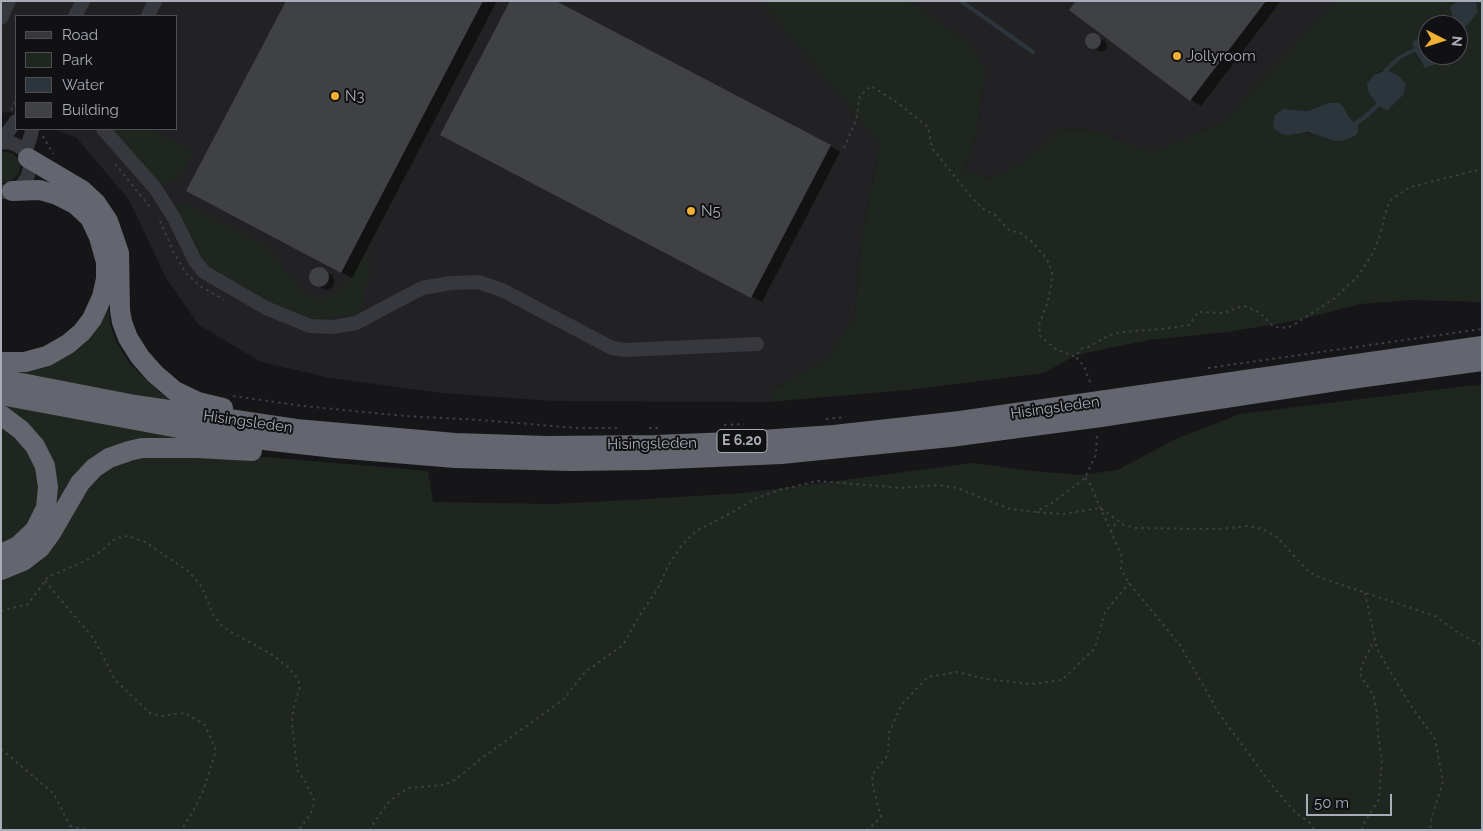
<!DOCTYPE html>
<style>
body{margin:0}
#map{position:relative;width:1483px;height:831px;overflow:hidden;background:#161618;font-family:Raleway,sans-serif}
canvas{display:block}
.frame{position:absolute;inset:0;border:2px solid #a8adb8;pointer-events:none}
.legend{position:absolute;left:15px;top:15px;width:162px;height:115px;box-sizing:border-box;background:#111113;border:1px solid #4d4f55;margin:0;padding:6px 9px;list-style:none;font-size:15px;color:#a8adb8}
.legend li{display:flex;align-items:center;gap:10px;height:25px}
.legend b{width:25px;border:1px solid #4d4f55}
.north{position:absolute;left:1418px;top:15px;width:50px;height:50px;box-sizing:border-box;background:#111113;border:1px solid #4d4f55;border-radius:50%;rotate:95deg;font-size:14px;font-weight:700;line-height:20px;text-align:center;color:#a8adb8}
.north::after{content:'';display:block;margin:auto;width:18px;height:22px;background:#f2b134;clip-path:polygon(50% 0,100% 100%,50% 72%,0 100%)}
.scale{position:absolute;left:1306px;top:794px;width:86px;height:22px;box-sizing:border-box;border:2px solid #a8adb8;border-top:0;padding-left:6px;font-size:15px;line-height:18px;white-space:nowrap;color:#a8adb8;-webkit-text-stroke:4px #111113;paint-order:stroke}
</style>
<div id="map">
<canvas width="1483" height="831"></canvas>
<div class="frame"></div>
<ul class="legend">
<li><b style="height:6px;background:#37383d"></b>Road</li>
<li><b style="height:14px;background:#1e261f"></b>Park</li>
<li><b style="height:14px;background:#2c353c"></b>Water</li>
<li><b style="height:14px;background:#404145"></b>Building</li>
</ul>
<div class="north">N</div>
<div class="scale">50 m</div>
</div>
<script>
const g = document.querySelector('canvas').getContext('2d');
g.lineJoin = 'round';
function paint(path, color) { g.fillStyle = color; g.fill(path, 'evenodd'); }
const toPath = rows => new Path2D(rows.map(r => 'M' + r).join(''));
function strokePath(path, color, width, dash) { g.strokeStyle = color; g.lineWidth = width; g.lineCap = dash ? 'butt' : 'round'; g.setLineDash(dash || []); g.stroke(path); }
function write(font, color, halo, rows, align = 'center') {
  g.font = font + ' Raleway,sans-serif'; g.lineWidth = 4; g.setLineDash([]); g.textBaseline = 'middle'; g.strokeStyle = halo; g.fillStyle = color; for (const [text, x, y, turn = 0] of rows) {
    g.save(); g.translate(x, y); g.rotate((+turn || 0) * Math.PI / 180); g.textAlign = isNaN(turn) ? turn : align; if (halo) g.strokeText(text, 0, 0); g.fillText(text, 0, 0); g.restore();
  }
}
const built = toPath([
 [1,1,760,1,880,144,860,245,855,317,827,357,775,389,769,402,553,401,442,393,330,378,261,362,199,325,166,278,129,200,77,138,53,129,176,129,176,16,16,16,16,114,10,112,1,113],
 [910,1,1335,1,1222,122,1152,152,1092,130,1060,129,1021,164,987,178,964,171,977,130,986,70,969,42]
]);
const green = toPath([
 [760,1,910,1,969,42,986,70,977,130,964,171,987,178,1021,164,1060,129,1092,130,1152,152,1222,122,1335,1,1457,1,1453,4,1455,25,1428,25,1428,35,1413,42,1414,50,1420,62,1436,64,1442,55,1458,55,1458,35,1478,12,1476,1,1482,1,1482,302,1410,300,1361,304,1294,321,1227,332,1149,340,1076,355,1044,373,907,390,769,402,775,389,827,357,855,317,860,245,880,144],
 [1380,71,1406,85,1404,94,1387,110,1377,104,1368,91,1369,79],
 [1328,103,1342,106,1349,117,1358,126,1355,136,1342,141,1335,141,1316,134,1302,133,1288,109,1308,111],
 [108,129,148,129,193,152,180,177,167,184,156,184],
 [1,151,12,153,19,160,20,170,18,175,10,182,1,183],
 [183,203,265,245,273,253,303,292,316,297,326,298,335,295,344,285,361,256,365,252,369,253,370,255,370,267,362,307,357,313,346,316,326,319,307,318,289,312,227,281,203,266,175,211,178,206],
 [108,306,111,328,116,341,130,364,159,392,188,404,1,373,16,367],
 [1482,385,1482,830,1,830,1,577,96,475,134,454,230,454,428,471,433,502,552,504,630,500,744,493,973,463,1023,470,1080,475,1117,470,1178,438,1240,414,1457,387],
 [1,402,211,440,123,446,50,527,54,492,4,412],
 [1,422,42,468,39,515,1,550]
]);
const water = toPath([
 [1457,1,1476,1,1478,12,1459,35,1458,25,1455,25,1450,7],
 [1426,34,1428,35,1428,55,1442,55,1436,64,1425,68,1414,50,1412,42],
 [1386,70,1398,75,1406,85,1404,94,1387,111,1377,104,1371,96,1368,91,1367,83,1374,75],
 [1328,103,1338,103,1342,105,1349,117,1358,126,1358,132,1355,136,1342,141,1335,141,1308,132,1289,135,1282,134,1274,128,1273,123,1275,115,1283,109,1308,111]
]);
const shadow = toPath([
 [287,1,497,1,352,278,198,197],
 [1078,1,1281,1,1201,106,1191,100,1071,10],
 [1093,35,1105,41,1107,46,1106,50,1101,52,1089,46,1087,41,1089,37],
 [452,140,830,146,840,152,762,302],
 [318,269,332,275,335,281,333,287,327,290,313,284,310,278,312,272]
]);
const stream = toPath([
 [961,1,1033,52],
 [1386,70,1400,57,1414,50],
 [1355,124,1365,117,1378,105]
]);
const building = toPath([
 [286,1,483,1,341,273,186,191],
 [510,1,556,1,831,145,751,298,440,135],
 [1076,1,1266,1,1190,101,1069,10],
 '1085 41a8 8 0 1 1 16 0a8 8 0 1 1-16 0Z',
 '309 277a10 10 0 1 1 20 0a10 10 0 1 1-20 0Z'
]);
const path = toPath([
 [11,110,16,100],
 [43,136,53,154],
 [844,148,856,120,860,96,871,86,895,101,928,127,932,148,972,198,983,209,995,215,1009,230,1020,233,1031,241,1047,259,1052,272,1051,287,1047,304,1039,325,1040,336,1057,350,1076,357],
 [115,164,150,207],
 [160,221,174,253,186,273,200,286,224,300],
 [1208,368,1482,329],
 [1090,382,1084,366,1076,357,1080,349,1088,347,1110,335,1121,332,1163,329,1189,325,1198,312,1224,313,1242,306,1248,307,1260,313,1273,326,1280,328,1289,327,1295,324,1335,298,1358,276,1373,253,1380,235,1387,207,1392,199,1410,187,1482,169],
 [233,396,303,406,405,416,480,420,578,428,617,428],
 [826,419,846,417],
 [724,425,744,424],
 [649,428,662,428],
 [1085,478,1089,482,1122,557,1121,569,1129,583,1180,645,1220,715,1274,788,1295,812,1310,823,1314,830],
 [1037,512,1063,514,1100,508,1124,525,1136,528,1219,529,1248,526,1263,529,1277,537,1309,572,1321,578,1435,616,1460,634,1482,645],
 [1111,532,1117,521],
 [45,581,94,639,115,680,150,713,161,716,185,713,205,725,216,750,204,789,193,812,181,830],
 [1365,593,1377,649,1409,703,1435,739,1443,782,1432,816,1430,830],
 [1,611,28,604,48,577,83,562,100,552,116,538,128,536,145,542,188,571,202,587,213,615,224,628,271,654,288,667,298,679,300,686,293,710,292,723,296,759,297,770,305,781,314,800,313,809,309,816,299,830],
 [1,749,54,794,72,830],
 [70,826,87,830],
 [369,830,387,804,397,795,408,788,444,785,455,780,482,758,564,699,585,672,623,645,641,613,657,590,668,566,682,545,696,531,733,512,754,499,779,490,818,481,902,488,939,485,957,488,1010,509,1035,512,1051,504,1085,478,1096,454,1097,432],
 [866,830,870,828,881,817,873,787,872,775,888,755,889,733,902,704,928,677,957,672,986,679,1031,684,1062,680,1095,648,1105,612,1129,583],
 [1362,830,1364,823,1379,799,1382,759,1378,736,1377,713,1373,694,1361,677,1361,667,1374,640]
]);
const minor = toPath([
 [75,16,83,1],
 [148,16,155,1],
 [1,18,9,1],
 [103,129,155,188,174,218,195,261,204,272,266,308,310,326,333,327,356,323,422,288,451,283,478,282,502,290,612,348,625,350,757,344],
 [1,141,16,121],
 [1,142,12,143,22,148,28,158,30,168,27,178,21,186,12,191,1,192],
 [25,153,31,135,32,129]
]);
const highway = toPath([
 [28,158,82,190,96,203,108,221,119,253,120,310,122,322,128,338,140,357,155,374,175,391,198,402,223,408],
 [1,362,25,362,47,356,68,344,82,332,92,319,102,297,106,279,106,262,99,237,90,218,75,204,57,195,40,190,12,191],
 [1,379,135,405,296,429,455,443,547,446,655,445,732,442,834,435,960,421,1482,346],
 [1,395,173,427,246,438,335,448,455,458,572,461,647,460,781,454,950,437,1101,417,1343,380,1482,361],
 [1,415,21,430,35,446,45,466,48,487,46,508,35,530,18,546,1,554],
 [1,570,23,561,40,548,51,533,80,483,94,468,109,458,129,451,142,448,197,448,252,451]
]);
const markers = [
 [1177,56,5,"#f2b134"],
 [335,96,5,"#f2b134"],
 [691,211,5,"#f2b134"]
];
const shields = [
 [742,441,50]
];
const shieldNames = [
 ["E 6.20",742,441]
];
const poiNames = [
 ["Jollyroom",1187,56],
 ["N3",345,96],
 ["N5",701,211]
];
const streetNames = [
 ["Hisingsleden",1055,408,-8],
 ["Hisingsleden",248,422,8],
 ["Hisingsleden",652,444,-1]
];
paint(built, '#222225');
paint(green, '#1e261f');
paint(water, '#2c353c');
paint(shadow, '#0007');
strokePath(stream, '#2c353c', 4);
paint(building, '#404145');
strokePath(path, '#3d3f44', 2, [2.5, 4]);
strokePath(minor, '#37383d', 14);
strokePath(highway, '#63666e', 20);
for (const [x, y, r, color] of markers) { const dot = new Path2D(); dot.arc(x, y, r, 0, 2 * Math.PI); g.fillStyle = color; g.fill(dot); strokePath(dot, '#111113', 2); }
for (const [x, y, w] of shields) { const box = new Path2D(); box.roundRect(x - w / 2, y - 11.5, w, 23, 4); g.fillStyle = '#111113'; g.fill(box); strokePath(box, '#a8adb8', 1); }
write('bold 14px', '#a8adb8', null, shieldNames);
write('15px', '#a8adb8', '#111113', poiNames, 'left');
write('15px', '#a8adb8', '#111113', streetNames);
</script>
